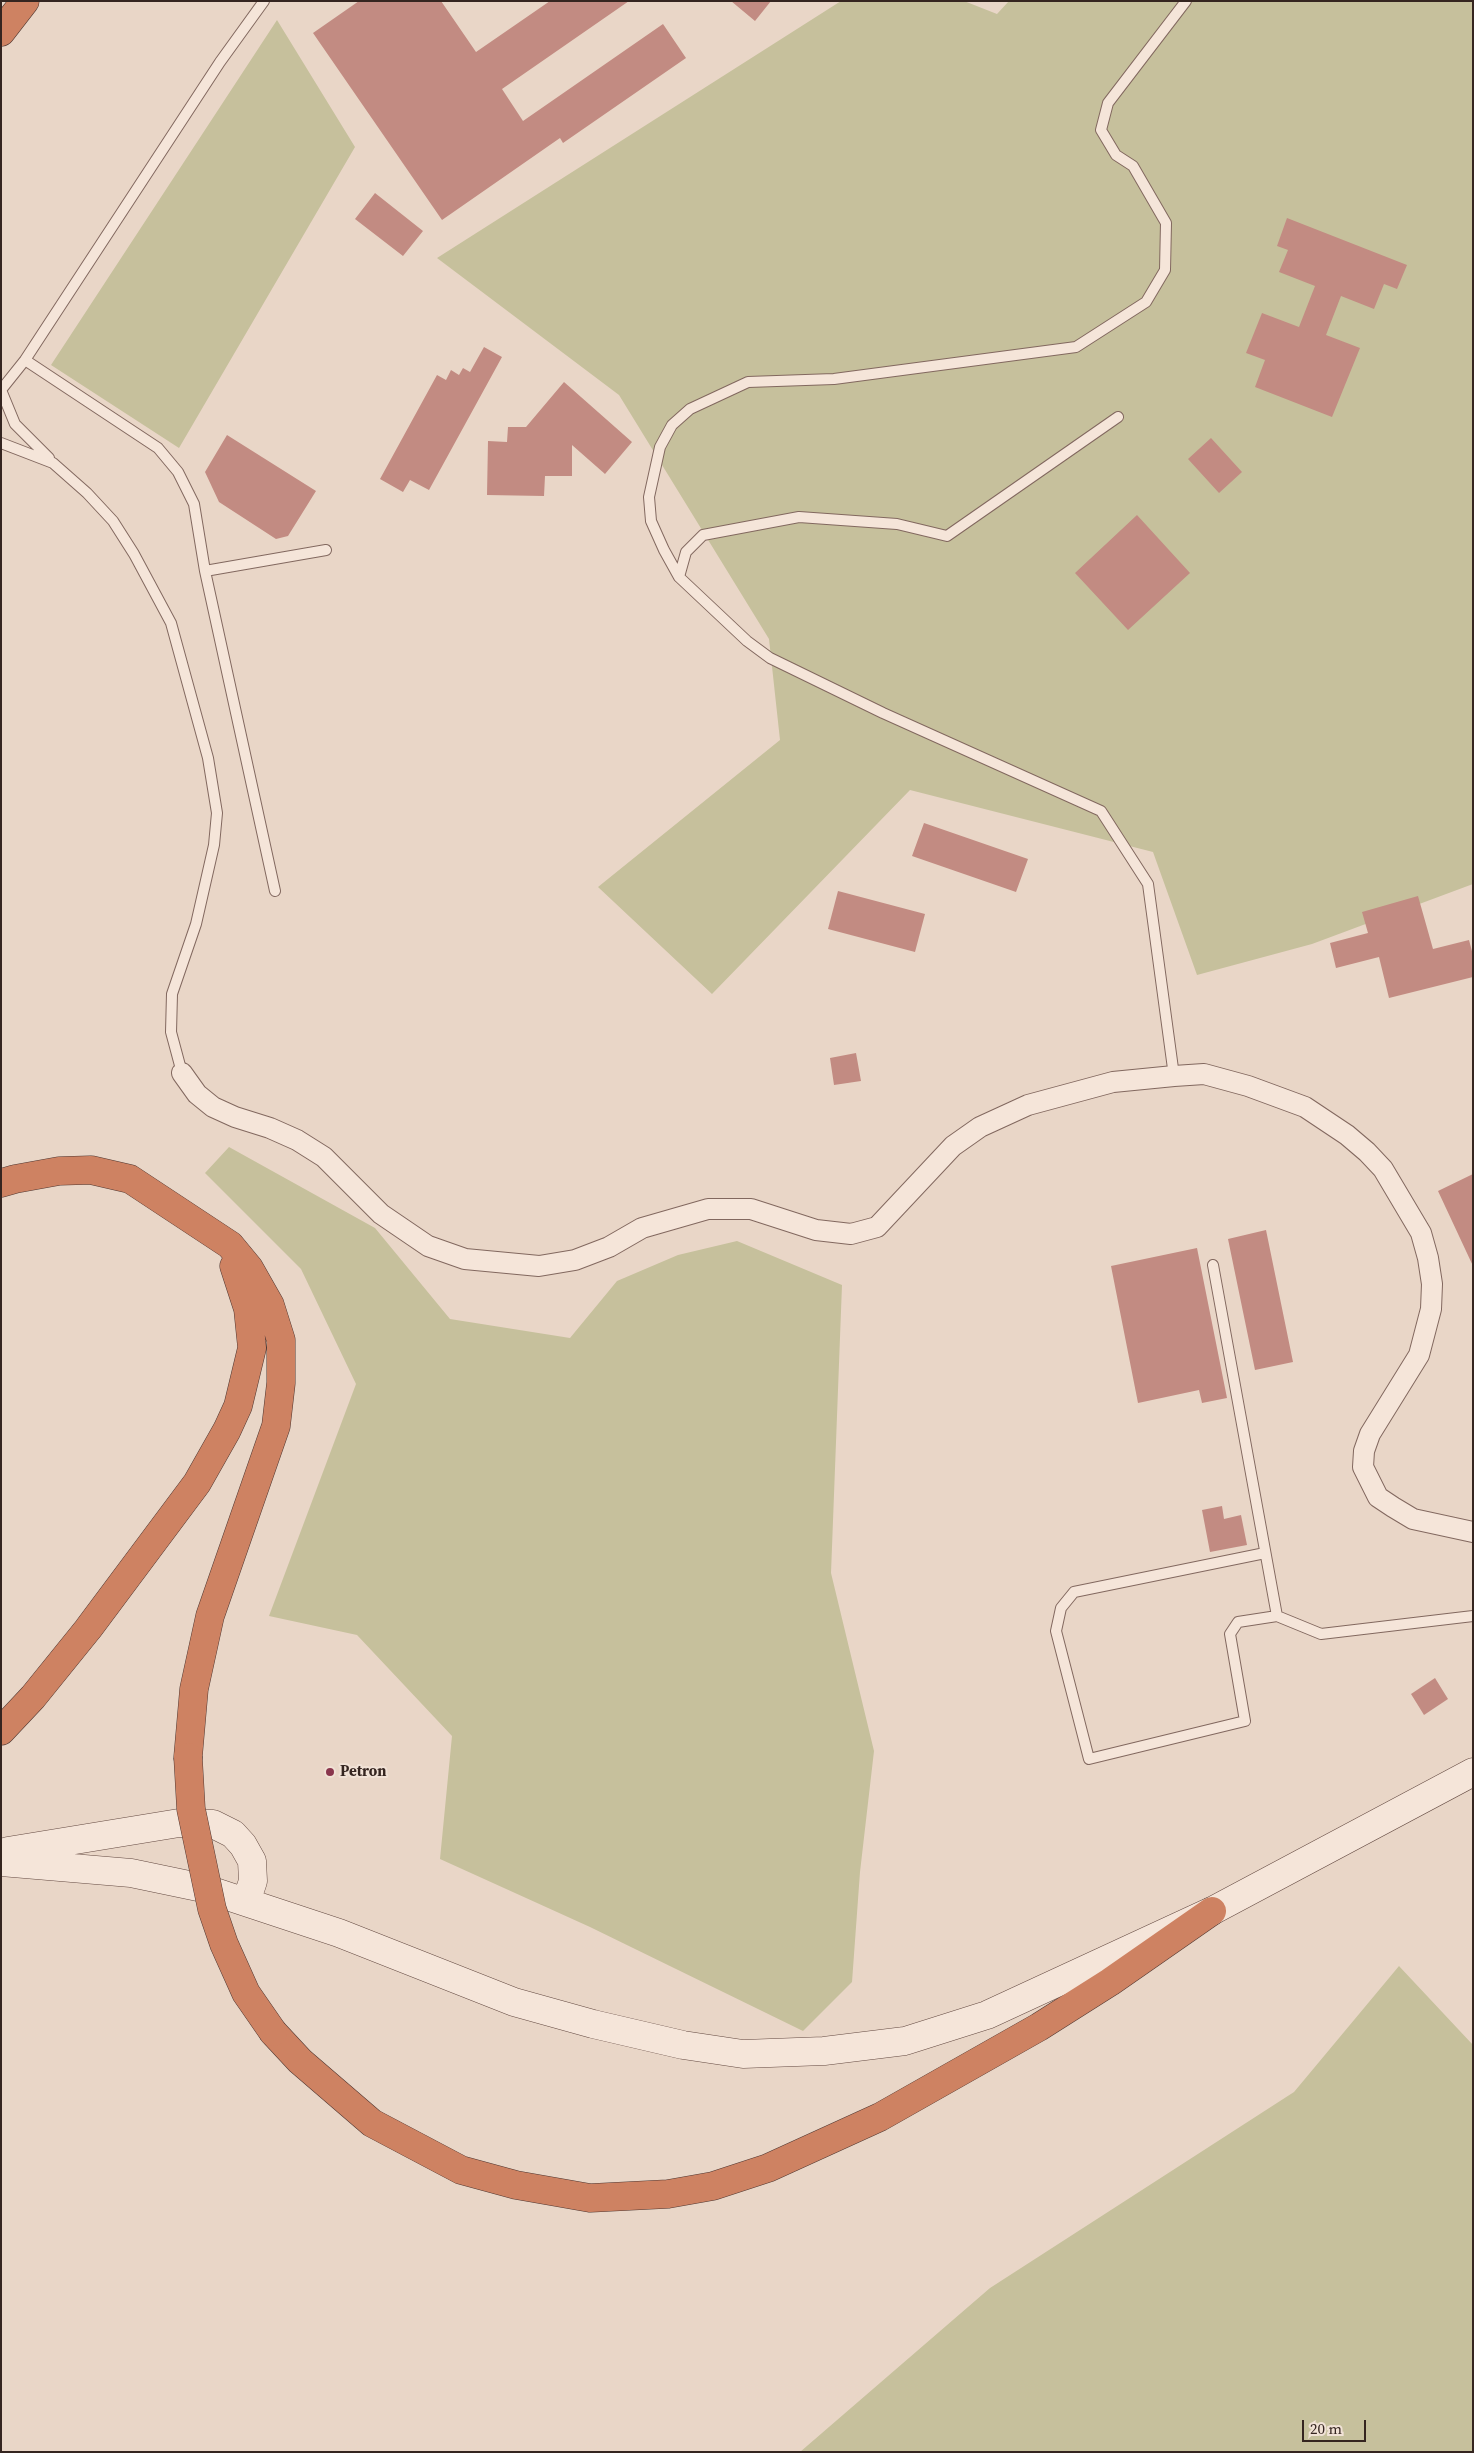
<!DOCTYPE html>
<style>
body{margin:0}
#map{position:relative;width:1474px;height:2453px;overflow:hidden;background:#e9d6c7;font-family:"Source Serif 4",serif}
canvas{display:block}
.frame{position:absolute;inset:0;border:2px solid #352520;pointer-events:none}
.scale{position:absolute;left:1302px;top:2420px;width:64px;height:22px;box-sizing:border-box;border:2px solid #352520;border-top:0;padding-left:6px;font-size:15px;line-height:18px;white-space:nowrap;color:#352520;-webkit-text-stroke:4px #f1e2d6;paint-order:stroke}
</style>
<div id="map">
<canvas width="1474" height="2453"></canvas>
<div class="frame"></div>
<div class="scale">20 m</div>
</div>
<script>
const g = document.querySelector('canvas').getContext('2d');
g.lineJoin = 'round';
function paint(path, color) { g.fillStyle = color; g.fill(path, 'evenodd'); }
const toPath = rows => new Path2D(rows.map(r => 'M' + r).join(''));
function strokePath(path, color, width, dash) { g.strokeStyle = color; g.lineWidth = width; g.lineCap = dash ? 'butt' : 'round'; g.setLineDash(dash || []); g.stroke(path); }
function write(font, color, halo, rows, align = 'center') {
  g.font = font + ' "Source Serif 4",serif'; g.lineWidth = 4; g.setLineDash([]); g.textBaseline = 'middle'; g.strokeStyle = halo; g.fillStyle = color; for (const [text, x, y, turn = 0] of rows) {
    g.save(); g.translate(x, y); g.rotate((+turn || 0) * Math.PI / 180); g.textAlign = isNaN(turn) ? turn : align; if (halo) g.strokeText(text, 0, 0); g.fillText(text, 0, 0); g.restore();
  }
}
const green = toPath([
 [841,1,964,1,997,14,1009,1,1473,1,1473,884,1312,944,1197,975,1153,852,910,790,712,994,598,887,780,740,769,639,619,395,437,258],
 [277,20,355,147,179,448,51,365],
 [229,1147,375,1228,450,1319,570,1338,617,1281,678,1255,737,1241,842,1285,831,1573,874,1751,860,1872,852,1982,803,2031,590,1927,440,1859,452,1736,357,1635,269,1616,356,1384,301,1269,205,1173],
 [1399,1966,1473,2045,1473,2452,800,2452,990,2288,1294,2092]
]);
const building = toPath([
 [359,1,441,1,476,52,550,1,629,1,502,89,523,121,663,24,686,58,563,143,560,138,442,220,313,33],
 [731,1,771,1,755,21],
 [375,193,423,231,403,256,355,219],
 [1287,218,1407,265,1397,289,1384,284,1374,309,1341,296,1326,335,1360,348,1332,417,1255,387,1265,360,1246,353,1262,313,1299,327,1315,286,1279,272,1288,250,1277,246],
 [484,347,502,357,429,490,410,480,403,492,380,479,437,375,446,380,451,370,459,375,463,368,470,372],
 [564,382,632,442,605,474,572,445,572,476,545,476,544,496,487,495,488,441,507,442,508,427,526,427],
 [227,435,316,491,288,536,276,539,219,502,205,472],
 [1211,438,1242,472,1219,493,1188,459],
 [1137,515,1190,573,1128,630,1075,573],
 [924,823,1028,859,1016,892,912,856],
 [838,891,925,914,915,952,828,929],
 [1418,896,1433,949,1469,940,1473,955,1473,977,1389,998,1379,957,1336,968,1330,943,1368,933,1362,912],
 [856,1053,861,1081,834,1085,830,1058],
 [1473,1174,1473,1266,1438,1191],
 [1266,1230,1293,1362,1255,1370,1228,1239],
 [1197,1248,1227,1398,1202,1403,1199,1390,1138,1403,1111,1266],
 [1222,1506,1224,1519,1241,1515,1247,1545,1210,1552,1202,1510],
 [1435,1678,1448,1699,1424,1715,1411,1694]
]);
const lane = toPath([
 [25,360,158,448,178,472,194,504,205,571,326,550],
 [1,443,53,463,87,493,113,521,134,554,171,623,208,758,217,813,214,845,196,924,172,994,171,1032,182,1073],
 [49,458,15,424,1,390,25,360,220,62,264,1],
 [205,571,275,891],
 [679,577,686,552,703,535,799,517,897,524,947,536,1118,417],
 [1174,1076,1148,884,1101,811,883,713,770,658,747,641,679,577,664,550,651,521,649,497,660,447,672,425,690,409,748,382,834,379,1076,347,1146,302,1165,270,1166,223,1133,166,1116,155,1101,130,1108,103,1186,1],
 [1213,1265,1277,1616,1321,1634,1473,1616],
 [1265,1553,1074,1592,1061,1608,1056,1631,1089,1759,1245,1721,1230,1634,1238,1622,1277,1616]
]);
const street = toPath([
 [182,1073,197,1094,213,1107,235,1117,270,1128,297,1140,324,1157,381,1214,428,1246,465,1259,539,1266,575,1260,609,1247,642,1228,708,1209,751,1209,816,1230,851,1234,877,1227,953,1146,980,1127,1028,1105,1113,1082,1174,1076,1204,1074,1248,1086,1305,1107,1347,1135,1367,1152,1383,1169,1421,1233,1428,1258,1432,1284,1431,1309,1419,1355,1370,1434,1364,1451,1363,1467,1378,1497,1393,1507,1413,1519,1473,1532]
]);
const secondary = toPath([
 [8,1851,179,1823,213,1824,233,1834,243,1845,252,1861,253,1881,246,1902],
 [1,1862,131,1873,203,1888,339,1933,514,2002,593,2024,683,2045,743,2054,824,2051,905,2041,987,2015,1212,1911,1473,1772]
]);
const highway = toPath([
 [1,32,25,1],
 [1,1183,15,1179,59,1171,91,1170,130,1179,230,1245,249,1268,270,1305,281,1340,281,1383,276,1426,210,1616,194,1689,188,1757],
 [1,1731,33,1697,88,1629,197,1483,227,1430,238,1406,252,1348,248,1309,234,1266],
 [273,2032,300,2061,372,2123,461,2170,516,2185,590,2198,668,2194,713,2186,768,2168,880,2117,1039,2027,1110,1982,1212,1911]
]);
const highwayBridge = toPath([
 [188,1757,191,1809,212,1909,224,1944,246,1993,273,2032]
]);
const markers = [
 [330,1772,5,"#8a364d"]
];
const poiNames = [
 ["Petron",340,1772]
];
paint(green, '#c6c09c');
paint(building, '#c28b82');
strokePath(lane, '#82685f', 12);
strokePath(street, '#82685f', 22);
strokePath(secondary, '#644a42', 29);
strokePath(highway, '#513832', 29);
strokePath(lane, '#f5e5d9', 10);
strokePath(street, '#f5e5d9', 20);
strokePath(secondary, '#f5e5d9', 28);
strokePath(highway, '#ce8262', 28);
strokePath(highwayBridge, '#513832', 29, []);
strokePath(highwayBridge, '#ce8262', 28);
for (const [x, y, r, color] of markers) { const dot = new Path2D(); dot.arc(x, y, r, 0, 2 * Math.PI); g.fillStyle = color; g.fill(dot); strokePath(dot, '#f1e2d6', 2); }
write('bold 15px', '#352520', '#f1e2d6', poiNames, 'left');
</script>
